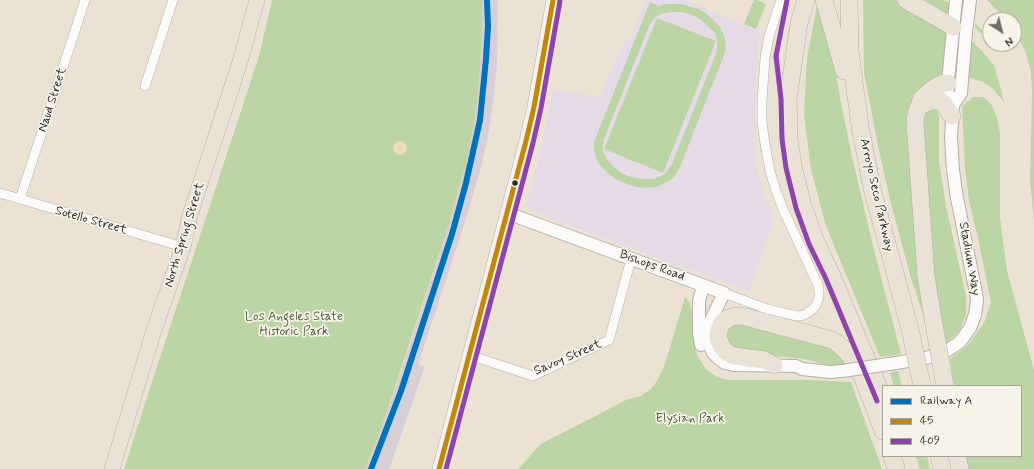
<!DOCTYPE html>
<style>
body{margin:0}
#map{position:relative;width:1034px;height:469px;overflow:hidden;background:#ebe2d4;font-family:Mynerve,sans-serif}
canvas{display:block}
.legend{position:absolute;left:882px;top:385px;width:140px;height:72px;box-sizing:border-box;background:#f7f3e8;border:1px solid #a5a39c;margin:0;padding:5px 7px;list-style:none;font-size:12px;color:#2b2b2b}
.legend li{display:flex;align-items:center;gap:8px;height:20px}
.legend b{width:20px;border:1px solid #a5a39c}
.north{position:absolute;left:982px;top:12px;width:40px;height:40px;box-sizing:border-box;background:#f7f3e8;border:1px solid #a5a39c;border-radius:50%;rotate:144deg;font-size:11px;font-weight:700;line-height:16px;text-align:center;color:#2b2b2b}
.north::after{content:'';display:block;margin:auto;width:14px;height:18px;background:#6e6b66;clip-path:polygon(50% 0,100% 100%,50% 72%,0 100%)}
</style>
<div id="map">
<canvas width="1034" height="469"></canvas>
<ul class="legend">
<li><b style="height:5px;background:#0072bc"></b>Railway A</li>
<li><b style="height:5px;background:#c4870b"></b>45</li>
<li><b style="height:5px;background:#8e44ad"></b>409</li>
</ul>
<div class="north">N</div>
</div>
<script>
const g = document.querySelector('canvas').getContext('2d');
g.lineJoin = 'round';
function paint(path, color) { g.fillStyle = color; g.fill(path, 'evenodd'); }
const toPath = rows => new Path2D(rows.map(r => 'M' + r).join(''));
function strokePath(path, color, width, dash) { g.strokeStyle = color; g.lineWidth = width; g.lineCap = dash ? 'butt' : 'round'; g.setLineDash(dash || []); g.stroke(path); }
function write(font, color, halo, rows, align = 'center') {
  g.font = font + ' Mynerve,sans-serif'; g.lineWidth = 3.5; g.setLineDash([]); g.textBaseline = 'middle'; g.strokeStyle = halo; g.fillStyle = color; for (const [text, x, y, turn = 0] of rows) {
    g.save(); g.translate(x, y); g.rotate((+turn || 0) * Math.PI / 180); g.textAlign = isNaN(turn) ? turn : align; if (halo) g.strokeText(text, 0, 0); g.fillText(text, 0, 0); g.restore();
  }
}
const built = toPath([
 [646,0,684,0,759,31,758,61,755,94,755,161,765,196,774,219,749,291,546,217,525,207,536,171,553,89,599,97,626,39,630,41]
]);
const industrial = toPath([
 [482,0,498,0,498,13,497,64,492,110,487,141,481,167,465,222,418,365,425,366,391,464,389,469,365,469,380,432,405,360,448,227,458,193,471,139,478,91,482,40]
]);
const green = toPath([
 [272,0,482,0,482,40,478,91,475,116,471,139,465,167,448,227,380,432,365,469,124,469,152,382,259,56],
 [754,0,757,0,766,4,756,29,744,24],
 [818,0,832,48,840,98,852,157,873,246,901,354,880,357,826,226,811,170,804,115,807,58],
 [863,0,895,0,940,25,947,32,943,78,913,101,927,326,911,278,891,204,879,151,864,73],
 [916,0,943,0,951,4,952,11,945,14],
 [987,0,1034,0,1034,221,1030,180,1032,93,1031,73,1025,50,1014,31,1014,20,1006,20],
 [650,2,657,5,657,7,666,4,682,4,698,9,706,13,720,27,725,39,726,47,724,55,680,167,676,174,671,180,657,187,647,188,638,187,629,185,617,180,610,175,599,164,596,158,594,150,594,143,596,137],
 [671,12,681,12,690,14,700,19,708,26,714,32,717,39,717,47,716,54,672,164,668,170,663,175,656,178,647,179,637,178,628,176,620,172,613,166,607,159,603,151,603,146,604,139,649,26,652,21,657,16,663,13],
 [657,18,716,41,663,173,604,149],
 [975,23,989,37,990,41,975,28],
 [972,41,981,50,994,65,1000,86,1004,102,992,88,983,82,968,77],
 [973,97,983,97,991,104,997,117,1000,133,1000,218,1007,271,1034,370,1034,469,968,469,965,456,1021,456,1021,386,954,386,950,359,968,345,984,323,991,302,978,238,969,201,965,167,962,106],
 [936,108,939,115,939,162,946,206,966,296,966,315,960,330,945,345,938,323,921,128,923,114,928,109],
 [685,297,690,303,693,318,694,340,696,352,699,359,706,369,717,377,729,380,812,380,851,382,882,469,518,469,541,444,628,399,639,397,651,389,657,381,664,367],
 [734,324,745,325,836,349,849,364,831,366,804,359,755,354,729,349,723,340,726,329],
 [898,371,902,386,894,386,890,373],
 [916,456,927,456,930,469,920,469]
]);
const sand = toPath([
 '393 148a7 7 0 1 1 14 0a7 7 0 1 1-14 0Z'
]);
const minor = toPath([
 [145,86,173,0],
 [0,193,183,247],
 [20,199,85,0],
 [724,293,767,309,797,316,804,315,813,309,816,305,819,297,819,291,818,285,783,209,776,191,770,171,765,144,762,122,762,101,765,58,769,36,781,0],
 [469,355,533,376,609,340,631,259]
]);
const tertiary = toPath([
 [953,105,961,93,966,32,970,0],
 [507,213,724,293,709,324,707,334,709,344,713,353,718,358,725,363,734,365,796,366,802,369,830,372,842,371],
 [701,345,699,333,699,301,703,285],
 [896,363,926,358,945,352,960,342,970,328,975,315,977,300,976,293,957,198,953,170,951,137,953,105,947,91,956,0]
]);
const secondary = toPath([
 [439,469,526,141,534,107,553,0]
]);
const primary = toPath([
 [112,469,154,330,183,247,190,215,240,62,257,0]
]);
const motorway = toPath([
 [806,0,799,23,788,99,789,138,793,166,803,206,816,242,832,276,883,398],
 [824,0,844,71],
 [849,0,850,51,860,126,872,188,910,329],
 [906,0,953,27],
 [919,106,931,101,941,101,943,103,952,116],
 [934,325,926,276,915,123,916,114,922,98,931,90,939,85,944,83,948,83],
 [774,365,764,360,734,356,726,352,721,345,718,337,719,330,722,323,729,318,732,317,737,316,746,317,832,340,837,343,845,350,853,360,862,376,883,431],
 [892,456,896,469],
 [939,456,942,469],
 [957,456,960,469]
]);
const tertiaryBridge = toPath([
 [842,371,896,363]
]);
const motorwayBridge = toPath([
 [934,325,945,386],
 [910,329,922,386]
]);
const bus1 = toPath([
 [439,469,526,141,534,107,553,0]
]);
const bus2 = toPath([
 [787,0,776,56,781,99,782,139,786,168,796,208,809,244,826,279,877,401],
 [446,469,533,143,541,108,560,1]
]);
const rail1 = toPath([
 [371,469,401,391,452,234,466,183,480,120,486,59,488,26,487,0]
]);
const markers = [
 [515,183,3.5,"#2b2b2b"]
];
const streetNames = [
 ["Naud Street",53,100,-72],
 ["Arroyo Seco Parkway",876,195,77],
 ["Sotello Street",91,221,16],
 ["North Spring Street",185,235,-73],
 ["Stadium Way",969,259,80],
 ["Bishops Road",652,266,20],
 ["Savoy Street",568,358,-23]
];
const parkNames = [
 ["Los Angeles State",294,317],
 ["Historic Park",294,332],
 ["Elysian Park",690,419]
];
paint(built, '#e5dae6');
paint(industrial, '#d6cfd8');
paint(green, '#bbd5a5');
paint(sand, '#eddeb6');
strokePath(minor, '#b5afa7', 10);
strokePath(tertiary, '#b5afa7', 14);
strokePath(secondary, '#b5afa7', 14);
strokePath(primary, '#b5afa7', 16);
strokePath(motorway, '#b5afa7', 18);
strokePath(minor, '#fcfbf9', 9);
strokePath(tertiary, '#fcfbf9', 12);
strokePath(secondary, '#f5f1eb', 13);
strokePath(primary, '#ebe2d7', 15);
strokePath(motorway, '#ebe2d7', 17);
strokePath(tertiaryBridge, '#b5afa7', 14, []);
strokePath(motorwayBridge, '#b5afa7', 18, []);
strokePath(tertiaryBridge, '#fcfbf9', 12);
strokePath(motorwayBridge, '#ebe2d7', 17);
strokePath(bus1, '#c4870b', 5);
strokePath(bus2, '#8e44ad', 5);
strokePath(rail1, '#0072bc', 6);
for (const [x, y, r, color] of markers) { const dot = new Path2D(); dot.arc(x, y, r, 0, 2 * Math.PI); g.fillStyle = color; g.fill(dot); strokePath(dot, '#f7f3e8', 1.5); }
write('13px', '#2b2b2b', '#f7f3e8', streetNames);
write('13px', '#4a5b44', '#f7f3e8', parkNames);
</script>
